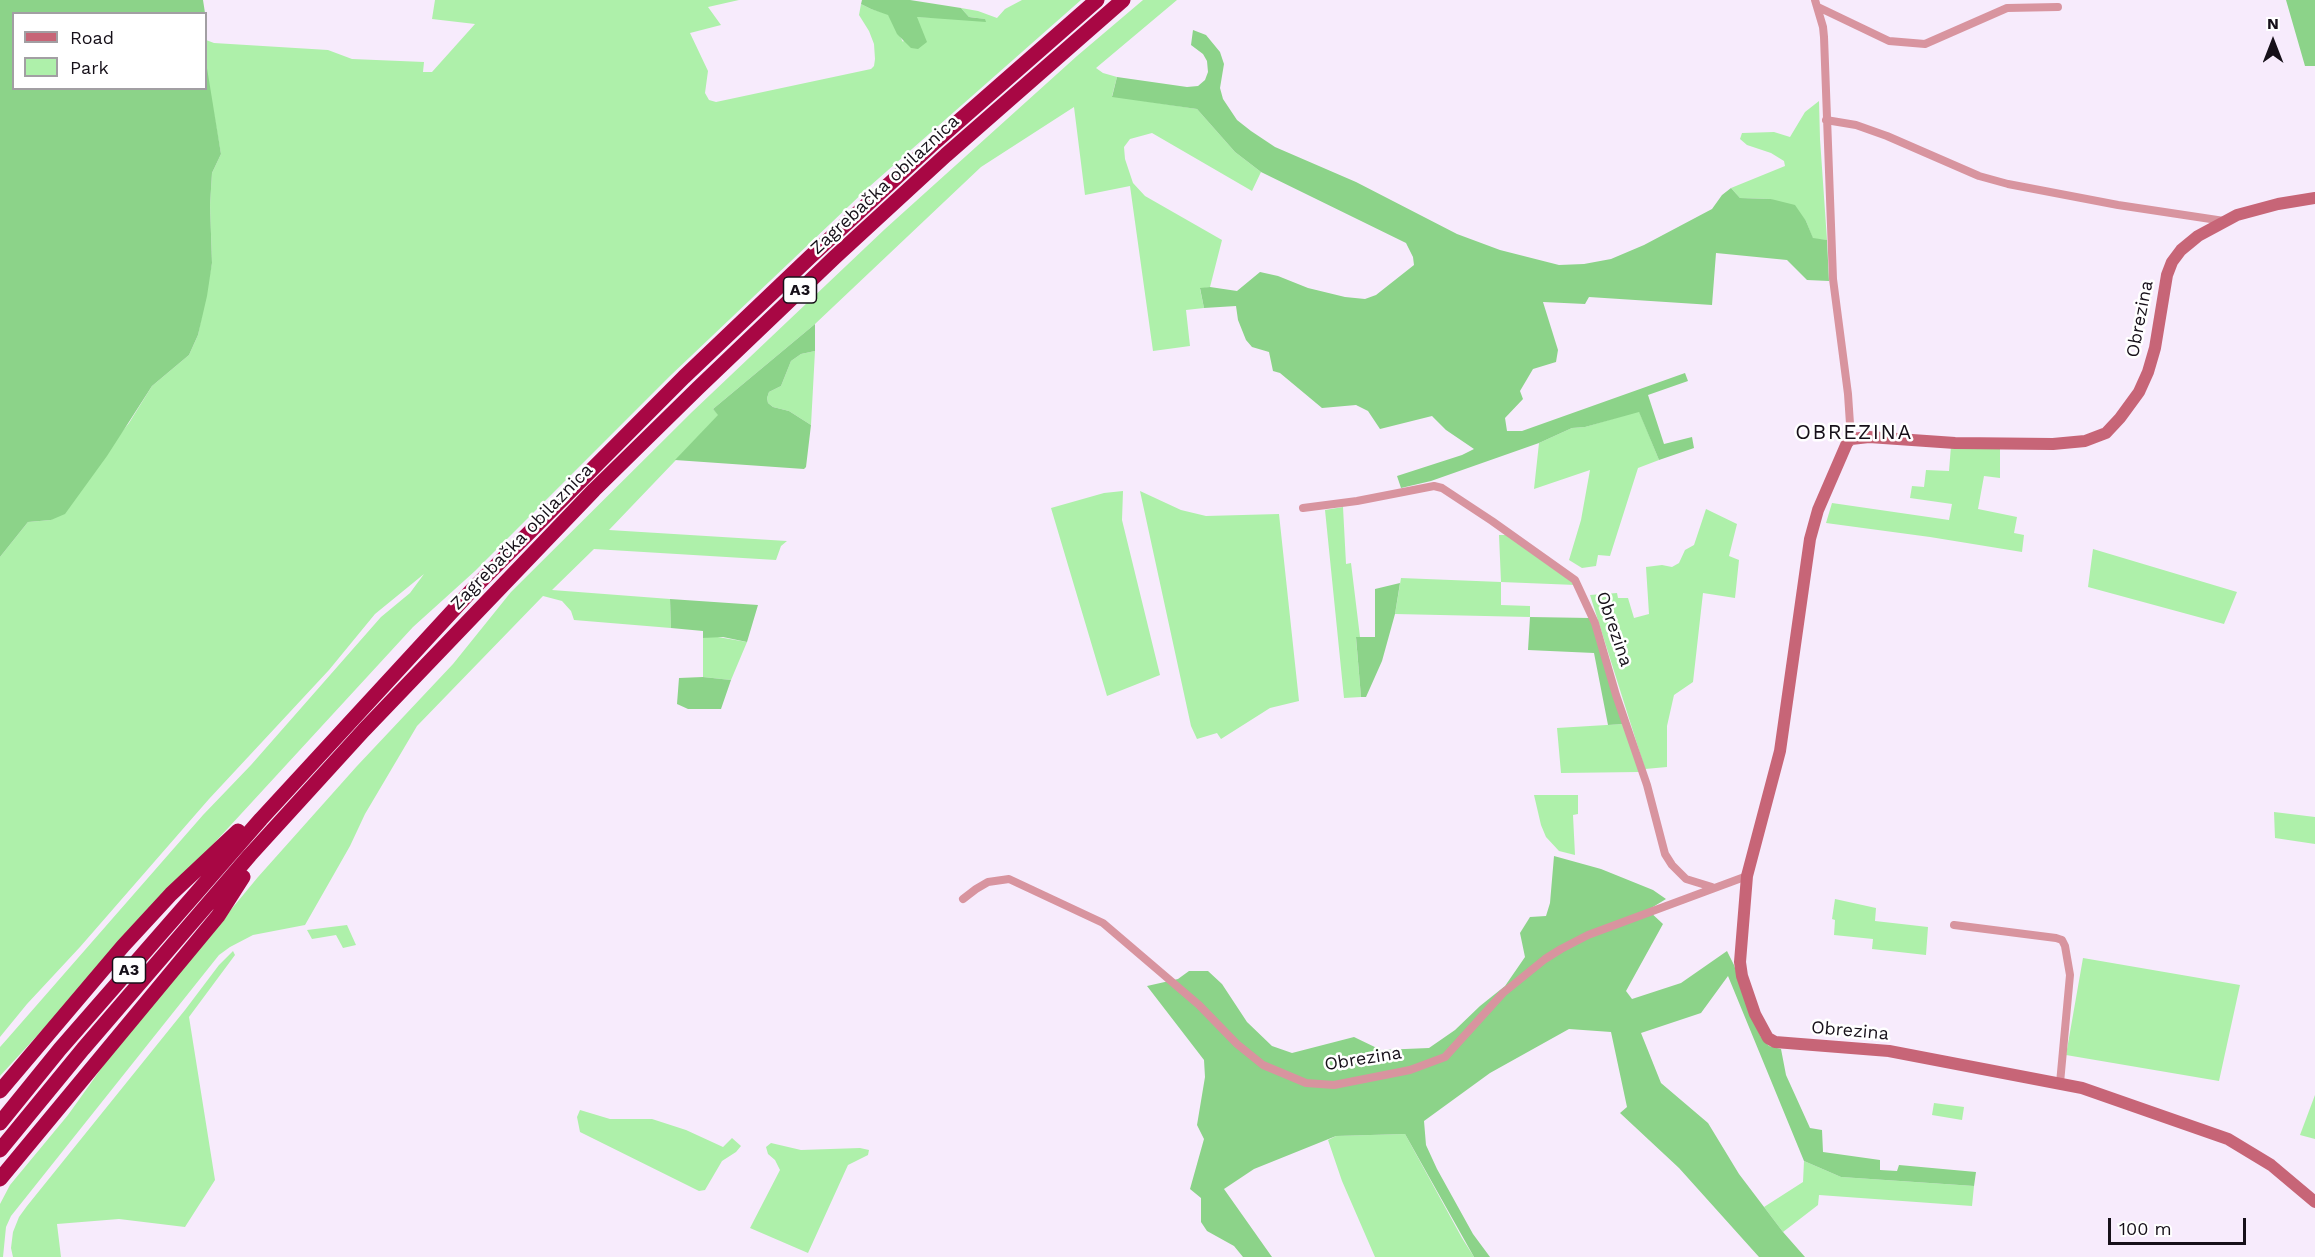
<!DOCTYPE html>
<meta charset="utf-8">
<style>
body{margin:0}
#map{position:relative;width:2315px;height:1257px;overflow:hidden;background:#f7ebfc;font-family:"Work Sans",sans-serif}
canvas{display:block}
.legend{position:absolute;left:12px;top:12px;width:195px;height:78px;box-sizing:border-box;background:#fff;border:2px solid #a29fa3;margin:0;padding:8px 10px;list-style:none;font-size:18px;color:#161019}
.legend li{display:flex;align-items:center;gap:12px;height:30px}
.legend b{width:30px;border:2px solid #a29fa3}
.north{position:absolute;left:2243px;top:12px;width:60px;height:60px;-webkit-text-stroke:4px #fff;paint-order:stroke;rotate:0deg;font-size:16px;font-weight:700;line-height:24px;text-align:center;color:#161019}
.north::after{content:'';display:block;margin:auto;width:21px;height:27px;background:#161019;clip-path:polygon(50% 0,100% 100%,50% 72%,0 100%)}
.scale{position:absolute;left:2108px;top:1218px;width:138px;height:27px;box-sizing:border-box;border:3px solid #161019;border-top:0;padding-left:8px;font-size:18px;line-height:21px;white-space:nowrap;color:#161019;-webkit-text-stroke:4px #fff;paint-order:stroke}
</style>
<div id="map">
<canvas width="2315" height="1257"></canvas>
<ul class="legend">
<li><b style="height:8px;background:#c76577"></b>Road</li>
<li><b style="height:16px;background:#aef0aa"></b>Park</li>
</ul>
<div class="north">N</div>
<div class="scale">100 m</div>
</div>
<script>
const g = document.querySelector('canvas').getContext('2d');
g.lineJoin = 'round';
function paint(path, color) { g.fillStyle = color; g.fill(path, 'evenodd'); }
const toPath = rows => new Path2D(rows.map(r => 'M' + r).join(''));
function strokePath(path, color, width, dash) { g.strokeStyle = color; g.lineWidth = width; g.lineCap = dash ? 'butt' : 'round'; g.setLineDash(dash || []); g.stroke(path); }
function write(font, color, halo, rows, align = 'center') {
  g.font = font + ' "Work Sans",sans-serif'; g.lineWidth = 5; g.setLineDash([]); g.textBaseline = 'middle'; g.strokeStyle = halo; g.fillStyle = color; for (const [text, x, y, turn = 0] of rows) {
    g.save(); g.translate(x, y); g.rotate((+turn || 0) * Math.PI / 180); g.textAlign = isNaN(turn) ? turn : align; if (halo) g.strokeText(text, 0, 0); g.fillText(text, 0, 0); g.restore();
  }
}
const green = toPath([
 [435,0,739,0,708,7,721,25,690,33,708,71,705,93,709,100,716,102,871,69,874,66,875,59,874,44,869,31,859,15,861,4,871,9,888,14,903,42,916,17,985,19,969,17,961,8,978,11,997,18,1005,9,1022,0,1081,0,870,186,670,376,475,571,413,627,0,1076,0,1047,8,1038,203,815,251,765,381,617,410,593,424,574,375,614,329,670,209,799,80,947,27,1004,0,1037,0,557,28,522,51,520,129,423,152,386,189,355,198,335,212,263,210,205,212,173,221,154,206,70,206,40,214,43,328,50,352,59,424,62,423,72,432,72,475,24,432,19],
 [1143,0,1177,0,1096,68,1103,73,1117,77,1112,96,1197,109,1235,152,1261,172,1252,191,1152,133,1130,139,1124,147,1125,159,1133,183,1145,196,1222,240,1210,287,1200,289,1204,308,1186,310,1190,346,1153,351,1130,186,1085,195,1074,107,981,167,815,324,713,409,719,415,609,530,787,541,781,546,776,560,594,549,552,590,670,599,671,628,574,620,571,611,562,601,543,596,417,726,365,814,350,846,305,925,253,935,230,947,219,955,11,1216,6,1227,3,1257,0,1257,0,1204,10,1185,68,1115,113,1052,258,877,357,766,453,664,511,592,692,412,885,229,1077,56],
 [1819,101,1820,139,1827,240,1813,239,1806,221,1771,199,1740,198,1731,188,1785,166,1784,161,1771,153,1747,145,1740,139,1742,133,1774,132,1790,137,1805,112],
 [815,351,811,425,789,411,773,407,768,403,767,398,769,392,781,386,791,361,801,354],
 [1639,411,1659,460,1638,468,1610,556,1598,555,1596,566,1582,568,1569,560,1581,520,1590,470,1534,489,1539,443,1572,428,1585,427],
 [1951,446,2000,447,2000,478,1984,476,1978,509,2017,517,2014,533,2024,535,2022,552,1930,537,1826,523,1832,503,1949,520,1952,504,1910,498,1912,486,1924,487,1926,470,1949,471],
 [1123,491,1122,520,1160,675,1107,696,1051,508,1104,493],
 [1140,491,1181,510,1206,516,1279,514,1299,701,1270,708,1221,739,1217,733,1197,739,1191,726],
 [1343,507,1346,564,1351,563,1360,637,1356,638,1361,697,1344,698,1325,510],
 [1706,509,1737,524,1729,556,1739,560,1735,598,1703,593,1693,682,1674,695,1667,726,1667,767,1645,769,1590,595,1617,593,1618,598,1628,598,1634,618,1649,614,1646,567,1662,565,1672,567,1679,563,1685,550,1694,545],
 [1499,535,1507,535,1576,585,1501,582,1501,605,1530,606,1530,617,1395,614,1401,578,1501,582],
 [2093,549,2237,592,2224,624,2088,587],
 [712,636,747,642,731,680,703,677,703,638],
 [1623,724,1639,772,1561,773,1557,728],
 [1534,795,1578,795,1578,814,1573,815,1575,855,1559,851,1546,837,1541,825],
 [2274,812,2315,817,2315,844,2275,838],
 [1835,899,1876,908,1875,921,1928,927,1926,955,1872,949,1873,939,1834,935,1835,920,1832,919],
 [347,925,356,945,343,948,336,935,312,939,307,930],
 [233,951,235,955,189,1017,215,1180,185,1227,119,1219,57,1224,61,1257,13,1257,11,1248,13,1232,19,1217,27,1206,185,1010,219,965],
 [2083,958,2240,985,2219,1081,2066,1055],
 [2315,1095,2315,1139,2300,1135],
 [1934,1103,1964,1107,1962,1120,1932,1115],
 [580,1110,610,1119,652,1119,686,1130,723,1147,732,1138,741,1146,736,1152,722,1161,705,1190,699,1191,580,1132,577,1117],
 [1405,1134,1462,1238,1474,1257,1375,1257,1342,1181,1328,1140,1336,1136],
 [771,1143,801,1150,860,1148,869,1150,868,1155,848,1165,808,1253,750,1228,780,1170,775,1160,768,1154,766,1147],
 [1804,1161,1841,1177,1974,1186,1972,1206,1819,1195,1818,1205,1783,1232,1764,1207,1803,1182]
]);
const forest = toPath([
 [0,0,203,0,205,13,14,14,14,88,206,88,206,62,221,154,212,173,210,205,212,263,207,296,198,335,189,355,152,386,107,456,65,514,51,520,28,522,0,557],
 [862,0,910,0,961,8,969,17,985,19,986,22,917,17,927,42,918,49,911,48,897,34,888,15,871,9,861,4],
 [2286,0,2315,0,2315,66,2305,66],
 [1193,30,1206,35,1220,52,1224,64,1220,88,1223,99,1237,120,1251,131,1275,147,1356,182,1457,234,1500,250,1559,265,1584,264,1611,259,1644,245,1712,209,1722,195,1731,188,1740,198,1771,199,1795,205,1806,221,1813,238,1827,240,1829,281,1807,280,1787,260,1716,253,1712,305,1589,297,1585,304,1543,302,1558,350,1556,362,1533,369,1520,391,1523,399,1505,418,1507,431,1522,431,1685,373,1688,381,1648,395,1664,444,1692,437,1694,448,1659,460,1639,412,1585,427,1572,428,1539,443,1431,481,1401,488,1397,476,1462,455,1474,449,1446,430,1432,416,1380,429,1368,411,1356,405,1322,408,1280,373,1273,371,1269,352,1252,347,1246,340,1238,320,1236,306,1204,308,1200,288,1210,287,1237,291,1260,272,1278,276,1308,288,1345,297,1365,299,1376,295,1414,265,1413,257,1406,243,1261,172,1235,152,1197,109,1112,97,1117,77,1187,87,1198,86,1205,80,1208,72,1207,61,1203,54,1191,45],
 [815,324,815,351,801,354,791,361,781,386,769,392,767,398,768,403,773,407,789,411,811,425,806,467,804,469,675,460,718,415,713,409],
 [1400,583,1395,614,1382,661,1366,697,1361,697,1356,637,1375,637,1375,589],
 [670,599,758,605,747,642,723,637,703,638,703,631,671,628],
 [1530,617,1590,618,1623,724,1608,725,1594,653,1528,650],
 [703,677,731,680,721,709,688,709,677,704,679,678],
 [1554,856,1601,869,1653,890,1666,899,1648,910,1663,924,1626,991,1632,999,1681,983,1727,951,1734,965,1746,1002,1761,1037,1769,1046,1781,1049,1786,1075,1810,1128,1822,1130,1823,1152,1880,1160,1880,1170,1897,1171,1899,1165,1976,1172,1974,1186,1841,1177,1804,1161,1728,976,1701,1013,1641,1033,1661,1083,1708,1123,1739,1174,1783,1232,1805,1257,1759,1257,1679,1168,1620,1113,1627,1107,1611,1032,1569,1029,1490,1073,1424,1121,1426,1145,1437,1169,1473,1234,1490,1257,1474,1257,1405,1134,1336,1136,1254,1169,1224,1189,1272,1257,1243,1257,1234,1246,1207,1231,1201,1222,1201,1198,1190,1189,1204,1139,1197,1125,1205,1077,1204,1060,1147,986,1178,979,1189,971,1208,971,1222,984,1247,1022,1272,1046,1292,1053,1354,1037,1381,1050,1429,1048,1455,1030,1480,1006,1505,986,1525,957,1520,933,1530,917,1546,916,1550,903]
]);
const street = toPath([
 [1815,0,1823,27,1824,37,1833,279,1848,394,1851,439],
 [1818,7,1889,41,1925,44,2007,8,2058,7],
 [1826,120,1856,125,1887,136,1979,176,2008,184,2118,205,2224,221],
 [1303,508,1357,501,1434,486,1442,488,1492,521,1575,580,1595,623,1616,695,1647,785,1665,854,1672,865,1686,879,1712,887],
 [963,899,976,889,988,882,1009,879,1103,923,1199,1005,1237,1044,1263,1065,1306,1083,1334,1085,1410,1070,1445,1057,1503,993,1545,959,1561,949,1588,935,1747,876],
 [1954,925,2056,938,2062,940,2065,946,2070,975,2060,1083]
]);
const secondary = toPath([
 [2315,198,2278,204,2237,215,2198,236,2181,250,2172,262,2167,275,2155,348,2148,372,2139,392,2120,418,2106,433,2085,441,2053,444,1955,443,1869,437,1851,439,1847,443,1818,510,1810,539,1780,751,1747,876,1740,962,1742,976,1755,1014,1768,1038,1775,1042,1889,1051,2082,1088,2228,1139,2271,1165,2315,1202]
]);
const highway = toPath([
 [0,1091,123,946,171,894,238,831],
 [0,1123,60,1049,261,819,471,591,684,377,810,257,935,142,1097,0],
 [0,1150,83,1049,250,855,364,730,594,490,698,388,835,257,946,155,1123,0],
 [0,1179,218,916,243,877]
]);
const shields = [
 [800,290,33],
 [129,970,33]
];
const shieldNames = [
 ["A3",800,290],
 ["A3",129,970]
];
const streetNames = [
 ["Zagrebačka obilaznica",885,185,-43],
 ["Obrezina",2140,319,-79],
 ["Zagrebačka obilaznica",522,537,-46],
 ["Obrezina",1614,629,71],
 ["Obrezina",1850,1031,5],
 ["Obrezina",1363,1059,-9]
];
const quarterNames = [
 ["OBREZINA",1854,433]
];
paint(green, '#aef0aa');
paint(forest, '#8cd389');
strokePath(street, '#d8949f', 8);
strokePath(secondary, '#c76577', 12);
strokePath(highway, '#a80744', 15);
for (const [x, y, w] of shields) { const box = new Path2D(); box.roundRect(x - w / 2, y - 13, w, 26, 4.5); g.fillStyle = '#fff'; g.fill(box); strokePath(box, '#161019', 1.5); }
write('bold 16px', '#161019', null, shieldNames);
write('18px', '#161019', '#fff', streetNames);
g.letterSpacing = '1.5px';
write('21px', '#161019', '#fff', quarterNames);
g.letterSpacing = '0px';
</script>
